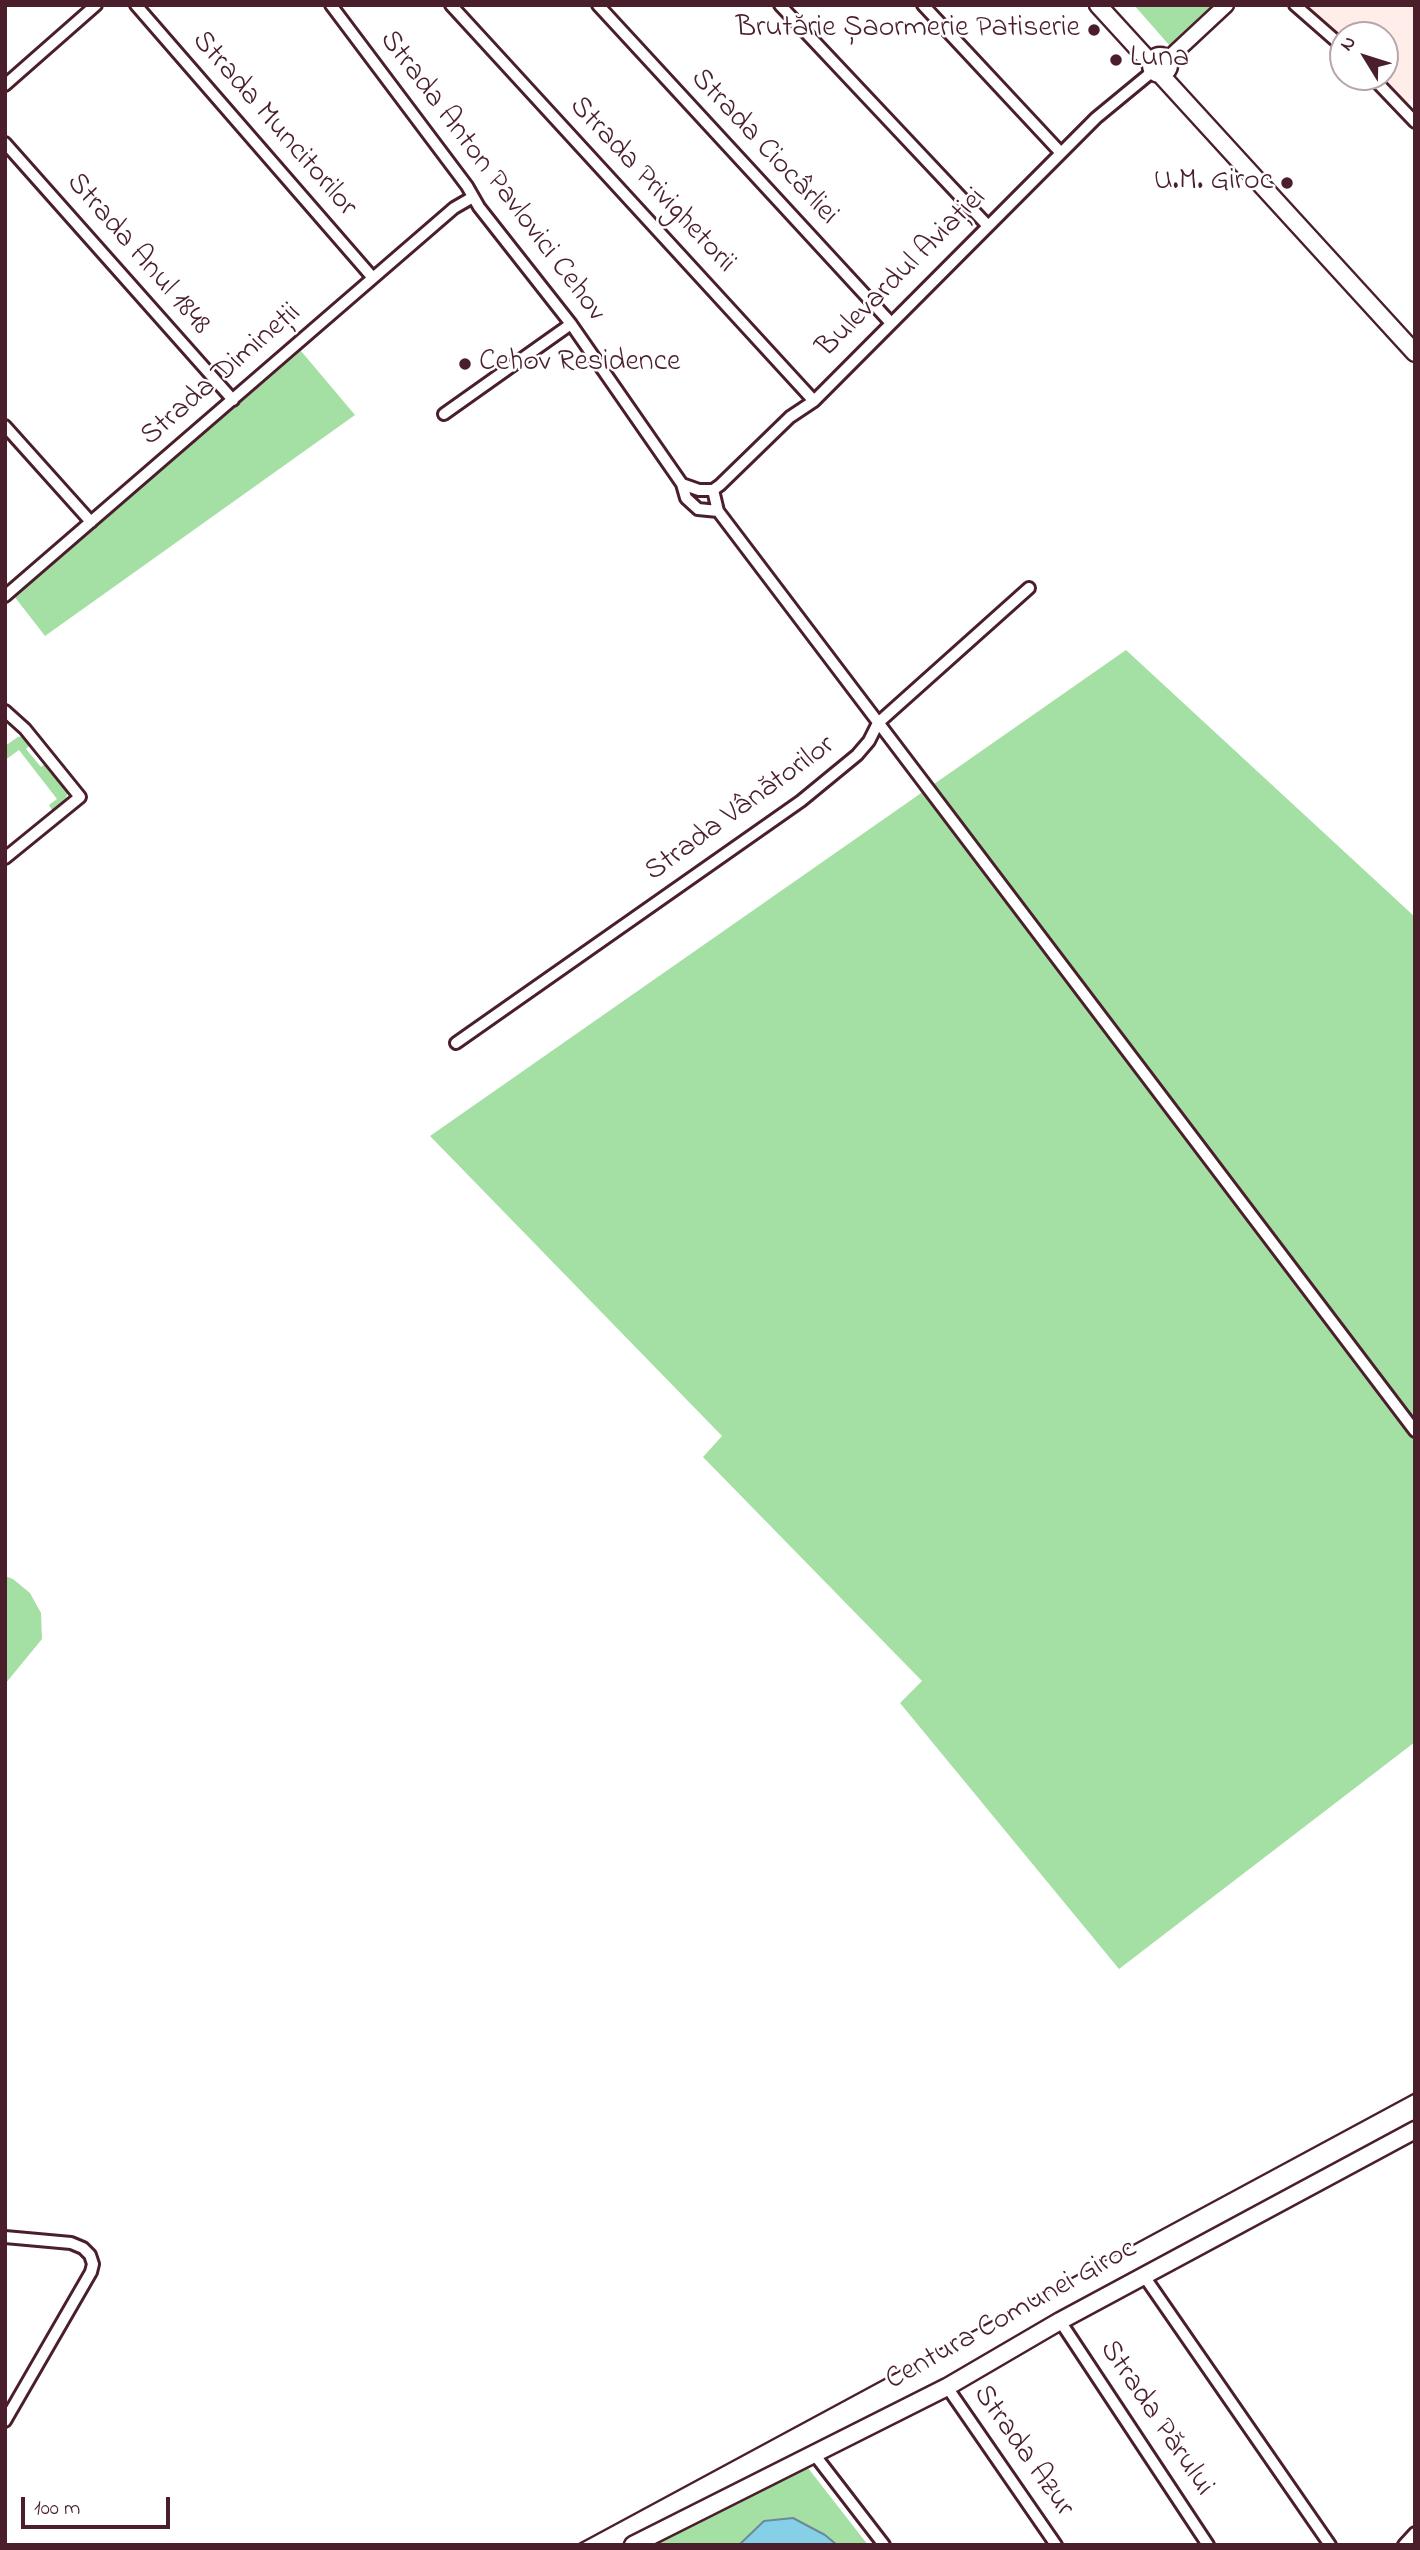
<!DOCTYPE html>
<meta charset="utf-8">
<style>
body{margin:0}
#map{position:relative;width:1420px;height:2550px;overflow:hidden;background:#fff;font-family:"Indie Flower",sans-serif}
canvas{display:block}
.frame{position:absolute;inset:0;border:7px solid #4a1f2b;pointer-events:none}
.north{position:absolute;left:1329px;top:21px;width:70px;height:70px;box-sizing:border-box;background:#fff;border:2px solid #b7a5aa;border-radius:50%;rotate:308deg;font-size:19px;font-weight:700;line-height:28px;text-align:center;color:#4a1f2b}
.north::after{content:'';display:block;margin:auto;width:24px;height:32px;background:#4a1f2b;clip-path:polygon(50% 0,100% 100%,50% 72%,0 100%)}
.scale{position:absolute;left:21px;top:2497px;width:149px;height:32px;box-sizing:border-box;border:4px solid #4a1f2b;border-top:0;padding-left:9px;font-size:21px;line-height:24px;white-space:nowrap;color:#4a1f2b;-webkit-text-stroke:5px #fff;paint-order:stroke}
</style>
<div id="map">
<canvas width="1420" height="2550"></canvas>
<div class="frame"></div>
<div class="north">N</div>
<div class="scale">100 m</div>
</div>
<script>
const g = document.querySelector('canvas').getContext('2d');
g.lineJoin = 'round';
function paint(path, color) { g.fillStyle = color; g.fill(path, 'evenodd'); }
const toPath = rows => new Path2D(rows.map(r => 'M' + r).join(''));
function strokePath(path, color, width, dash) { g.strokeStyle = color; g.lineWidth = width; g.lineCap = dash ? 'butt' : 'round'; g.setLineDash(dash || []); g.stroke(path); }
function write(font, color, halo, rows, align = 'center') {
  g.font = font + ' "Indie Flower",sans-serif'; g.lineWidth = 5; g.setLineDash([]); g.textBaseline = 'middle'; g.strokeStyle = halo; g.fillStyle = color; for (const [text, x, y, turn = 0] of rows) {
    g.save(); g.translate(x, y); g.rotate((+turn || 0) * Math.PI / 180); g.textAlign = isNaN(turn) ? turn : align; if (halo) g.strokeText(text, 0, 0); g.fillText(text, 0, 0); g.restore();
  }
}
const built = toPath([
 [1304,5,1415,5,1415,97,1407,104,1383,77,1385,77,1385,35,1343,37]
]);
const green = toPath([
 [1134,5,1216,5,1170,46],
 [301,351,355,415,45,636,14,596],
 [1126,650,1415,917,1415,1742,1119,1969,900,1703,922,1681,703,1457,722,1436,430,1136],
 [23,736,28,737,33,742,26,749,41,767,46,763,68,792,66,798,52,810,49,805,57,799,19,750,5,760,5,746,18,737],
 [5,1576,13,1579,30,1593,41,1613,42,1639,5,1684],
 [801,2459,868,2545,648,2545]
]);
const water = toPath([
 [793,2518,825,2535,837,2545,739,2545,764,2521,793,2518]
]);
const minor = toPath([
 [136,5,373,278],
 [331,5,467,186,479,207,571,324,682,484,686,498,698,509,718,511],
 [451,5,814,401],
 [598,5,891,323],
 [780,5,988,226],
 [923,5,1061,153],
 [1295,5,1343,47],
 [1372,77,1415,122],
 [5,85,96,5],
 [5,143,233,400],
 [444,414,571,324],
 [5,426,91,522],
 [682,484,699,490,713,490,720,485,790,417,814,401,1096,118,1153,71],
 [713,490,718,511,1415,1431],
 [5,596,454,208,473,197],
 [5,711,25,729,80,797,5,858],
 [456,1043,801,801,857,755,869,741,878,723,1029,588],
 [5,2237,71,2243,83,2248,90,2255,93,2264,91,2272,5,2421],
 [1144,2276,1330,2545],
 [1060,2321,1208,2545],
 [947,2387,1056,2545],
 [814,2454,884,2545],
 [1404,2545,1415,2533]
]);
const tertiary = toPath([
 [1167,60,1226,5]
]);
const secondary = toPath([
 [1098,5,1151,63],
 '1151 65a9 9 0 1 1 18 0a9 9 0 1 1-18 0Z',
 [1160,74,1415,353],
 [633,2545,947,2387,1060,2321,1415,2130]
]);
const rail = toPath([
 [577,2545,1415,2093]
]);
const markers = [
 [1094,30,7,"#4a1f2b"],
 [1116,60,7,"#4a1f2b"],
 [1287,183,7,"#4a1f2b"],
 [465,364,7,"#4a1f2b"]
];
const poiNames = [
 ["Brutărie Șaormerie Patiserie",1080,30],
 ["Luna",1130,60,"left"],
 ["U.M. Giroc",1273,183],
 ["Cehov Residence",479,364,"left"]
];
const streetNames = [
 ["Strada Muncitorilor",273,125,49],
 ["Strada Ciocârliei",763,148,47],
 ["Strada Anton Pavlovici Cehov",491,177,53],
 ["Strada Privighetorii",651,186,47],
 ["Strada Anul 1848",137,255,49],
 ["Bulevardul Aviației",903,274,-45],
 ["Strada Dimineții",222,376,-41],
 ["Strada Vânătorilor",741,810,-36],
 ["Centura Comunei Giroc",1012,2316,-29],
 ["Strada Părului",1155,2419,56],
 ["Strada Azur",1022,2452,55]
];
paint(built, '#ffede9');
paint(green, '#a4dfa4');
paint(water, '#85d0e6');
strokePath(water, '#6d899b', 2);
strokePath(minor, '#4a1f2b', 16);
strokePath(tertiary, '#4a1f2b', 19);
strokePath(secondary, '#4a1f2b', 21);
strokePath(minor, '#fff', 10);
strokePath(tertiary, '#fff', 14);
strokePath(secondary, '#fff', 16);
strokePath(rail, '#4a1f2b', 2.5);
for (const [x, y, r, color] of markers) { const dot = new Path2D(); dot.arc(x, y, r, 0, 2 * Math.PI); g.fillStyle = color; g.fill(dot); strokePath(dot, '#fff', 2.5); }
write('30px', '#4a1f2b', '#fff', poiNames, 'right');
write('30px', '#4a1f2b', '#fff', streetNames);
</script>
